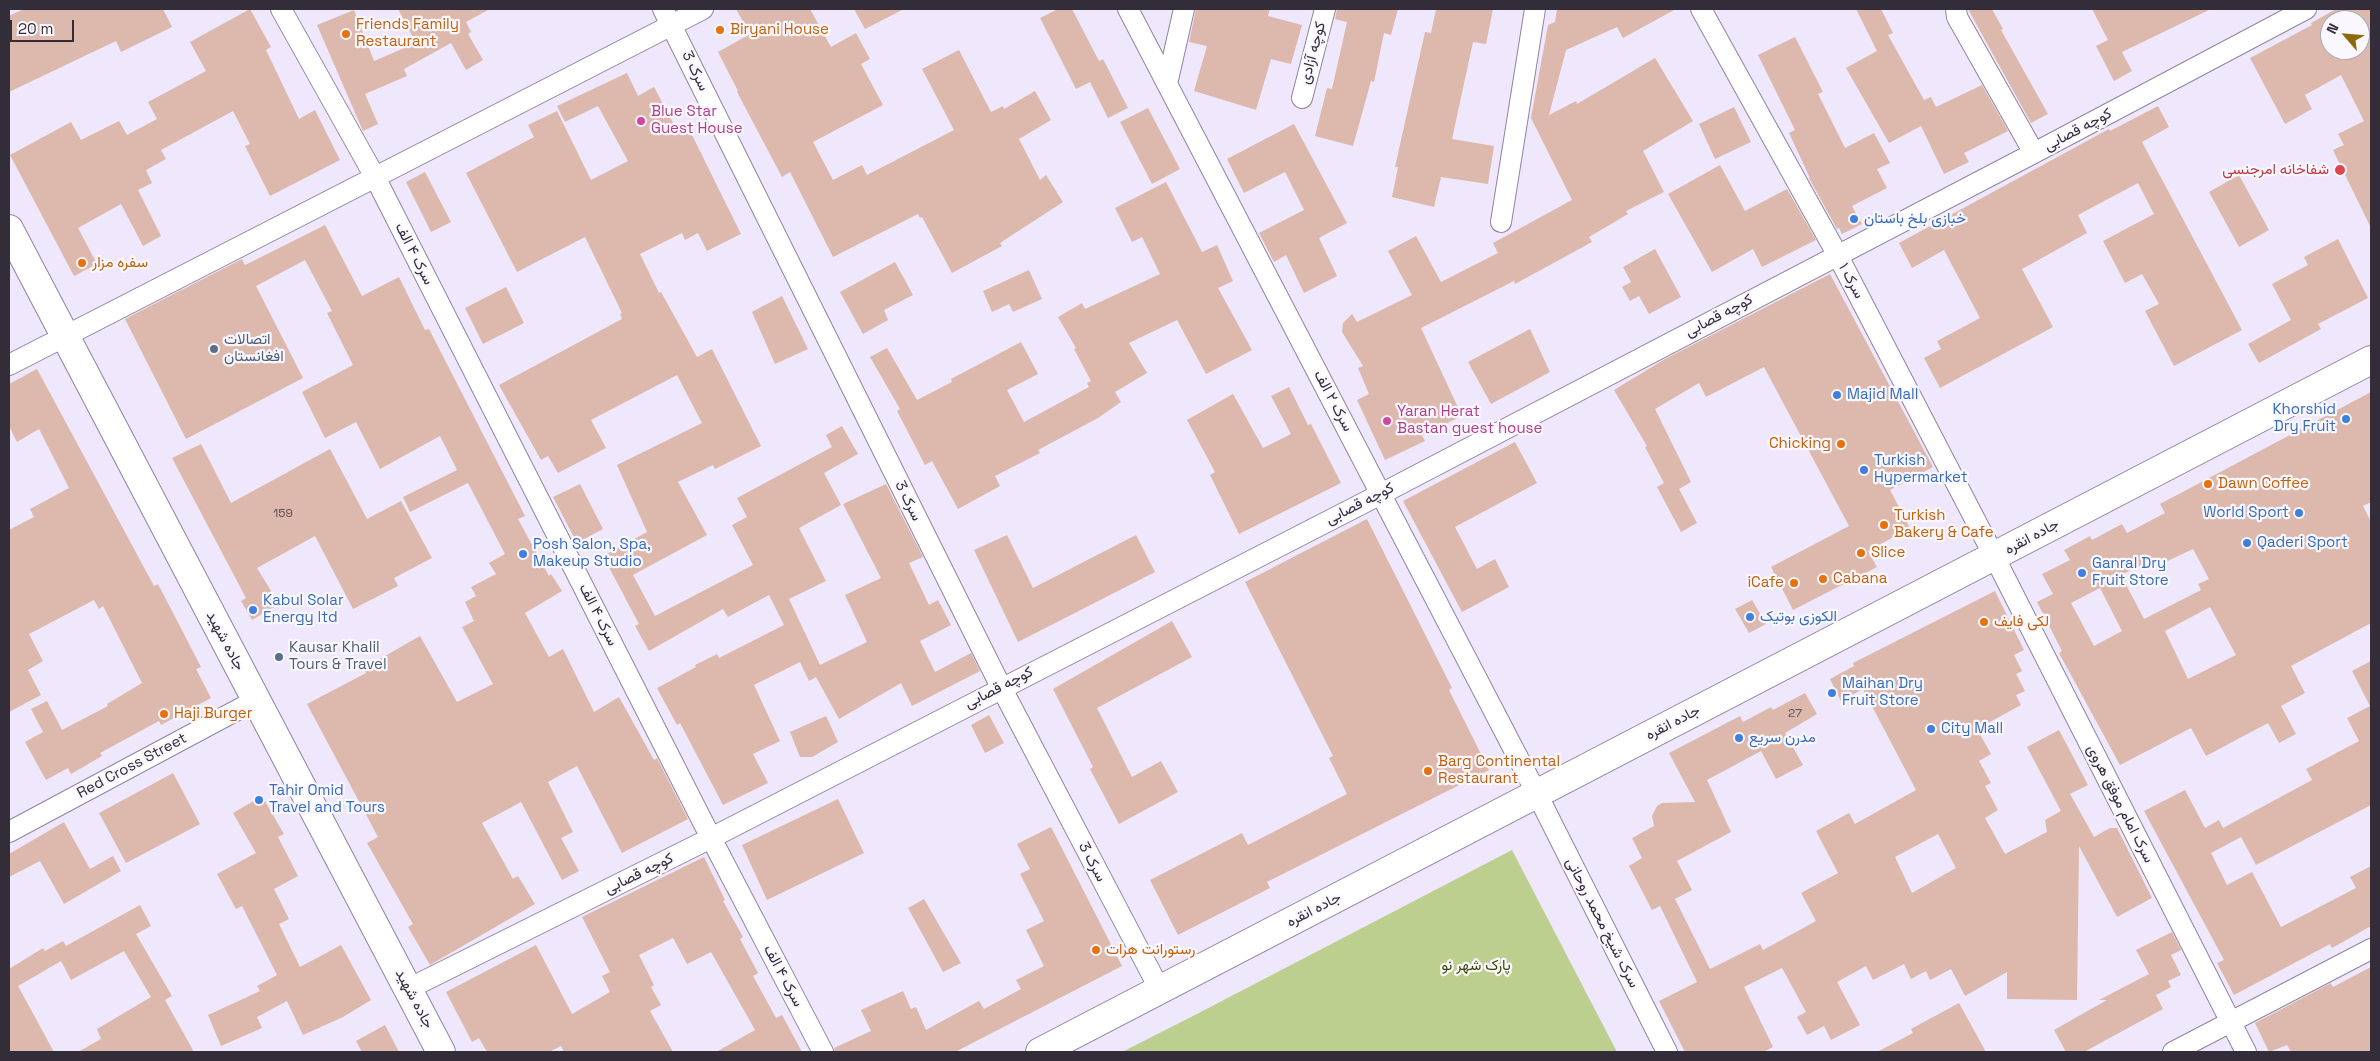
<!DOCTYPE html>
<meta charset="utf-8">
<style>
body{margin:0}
#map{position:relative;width:2380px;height:1061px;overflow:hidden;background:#efe7fb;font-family:"Space Grotesk",sans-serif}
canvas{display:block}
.frame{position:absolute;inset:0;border:10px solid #322d39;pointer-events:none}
.north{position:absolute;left:2320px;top:10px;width:50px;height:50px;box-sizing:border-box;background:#faf7fe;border:1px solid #aaa6af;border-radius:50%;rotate:297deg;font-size:14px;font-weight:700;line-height:20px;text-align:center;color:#322d39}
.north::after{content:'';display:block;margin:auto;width:18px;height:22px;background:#8d690b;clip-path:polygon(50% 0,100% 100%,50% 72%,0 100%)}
.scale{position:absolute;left:10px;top:20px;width:64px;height:22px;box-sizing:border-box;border:2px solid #322d39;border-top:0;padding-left:6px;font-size:15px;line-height:18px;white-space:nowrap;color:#322d39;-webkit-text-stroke:4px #faf7fe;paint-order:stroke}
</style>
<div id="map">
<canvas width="2380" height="1061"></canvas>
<div class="frame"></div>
<div class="north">N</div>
<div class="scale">20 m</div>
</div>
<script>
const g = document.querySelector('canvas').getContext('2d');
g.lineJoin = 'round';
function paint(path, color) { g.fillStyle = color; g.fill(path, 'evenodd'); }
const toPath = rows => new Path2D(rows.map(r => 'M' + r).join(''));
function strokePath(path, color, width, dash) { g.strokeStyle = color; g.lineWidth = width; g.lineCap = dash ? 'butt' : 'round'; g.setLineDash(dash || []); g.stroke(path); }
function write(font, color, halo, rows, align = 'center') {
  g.font = font + ' "Space Grotesk",Vazirmatn,sans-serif'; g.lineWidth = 4.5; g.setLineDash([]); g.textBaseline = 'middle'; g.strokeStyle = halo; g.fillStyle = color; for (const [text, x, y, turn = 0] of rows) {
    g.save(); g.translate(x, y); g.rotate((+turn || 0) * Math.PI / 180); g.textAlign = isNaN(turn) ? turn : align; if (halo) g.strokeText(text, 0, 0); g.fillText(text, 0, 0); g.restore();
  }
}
const green = toPath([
 [1512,850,1617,1052,1122,1052,1193,1016]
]);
const building = toPath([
 [24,9,163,9,172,27,121,52,116,41,9,92,9,16],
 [250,9,271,47,266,50,299,119,315,110,340,160,270,196,245,146,250,144,233,111,161,150,166,159,146,170,152,183,138,190,161,236,143,246,121,204,78,228,97,264,74,276,10,155,71,122,81,140,119,121,127,135,157,119,148,102,206,71,190,42],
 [398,9,490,9,466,22,471,32,468,34,483,60,466,70,451,43,404,69,407,76,365,94,378,124,363,131,317,25,354,10,374,61,416,43],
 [736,9,810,9,831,47,856,33,870,59,861,64,883,105,813,142,833,180,862,165,867,175,954,130,922,69,959,50,991,112,1003,106,1004,109,1035,91,1051,120,1019,139,1040,180,1046,175,1063,202,1000,243,1002,246,952,273,922,217,920,218,918,214,833,257,790,172,782,177,737,92,738,91,718,52,750,34],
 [854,9,904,9,865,29],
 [1058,9,1072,9,1099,61,1103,59,1128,108,1108,118,1090,82,1076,89,1040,18],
 [1196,9,1270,9,1268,16,1302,25,1291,64,1271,59,1256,110,1194,91,1207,46,1189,42],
 [1337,9,1398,9,1391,35,1384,33,1374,82,1371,81,1353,146,1315,136,1327,88,1332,89,1347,22,1335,19],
 [1436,9,1493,9,1486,44,1473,42,1452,139,1494,146,1488,184,1441,177,1434,207,1392,197,1398,167,1395,167,1425,32,1431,33],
 [1557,9,1676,9,1623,38,1617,27,1566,50,1549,115,1576,101,1577,104,1655,58,1693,121,1643,151,1664,192,1626,211,1628,214,1589,237,1592,242,1515,284,1514,281,1421,328,1462,416,1422,435,1425,441,1385,460,1357,400,1369,394,1358,368,1363,366,1342,332,1343,323,1352,314,1357,322,1412,295,1388,251,1416,236,1441,282,1498,253,1493,243,1572,200,1531,118,1548,25,1555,22],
 [1856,9,1881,9,1893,33,1888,35,1924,100,1931,97,1936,107,1982,85,2008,131,1964,153,1969,162,1944,174,1921,126,1889,143,1846,68,1877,51],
 [1968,9,1992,9,2003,29,2001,30,2048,114,2031,123],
 [2092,9,2211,9,2122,52,2132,71,2114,81,2096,46,2108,40],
 [2336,9,2371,9,2371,228,2333,150,2344,145,2338,134,2364,121,2341,75,2305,95,2312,109,2285,124,2250,58,2312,25,2311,23],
 [2330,20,2360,20,2360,50,2330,50],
 [1795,37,1823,92,1818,94,1845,148,1874,133,1890,163,1877,169,1887,188,1852,206,1862,224,1842,234,1839,228,1837,229,1809,178,1810,178,1789,133,1795,130,1758,55],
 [627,73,638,96,654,87,679,134,689,129,741,234,707,251,698,233,685,240,682,233,640,254,659,293,661,292,697,357,712,349,761,446,715,469,713,465,678,482,707,535,633,575,655,616,753,565,732,525,747,517,737,498,832,447,826,435,842,426,858,454,824,473,841,505,799,528,826,581,789,599,820,665,867,642,845,595,881,578,843,504,886,484,923,557,909,563,929,605,938,600,951,625,920,641,935,672,971,653,980,671,912,706,901,683,839,719,816,677,809,681,800,662,754,685,780,741,753,754,768,783,723,805,680,723,677,725,657,688,696,667,695,665,717,654,719,658,784,625,769,595,728,617,723,609,649,651,635,626,639,624,603,556,647,532,617,465,702,423,677,375,591,420,606,448,558,473,548,456,541,460,499,385,622,319,620,314,622,313,585,237,517,272,466,173,534,137,528,125,557,111,591,180,628,161,598,106,565,122,557,106],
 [2158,106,2169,127,2142,142,2242,330,2174,366,2145,311,2159,304,2142,274,2125,283,2103,241,2154,214,2138,183,2078,215,2087,233,2022,269,2053,327,1940,388,1924,358,1941,349,1937,341,1980,318,1944,250,1912,268,1899,243,2109,129,2110,131],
 [1734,107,1751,142,1715,159,1699,124],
 [1148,108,1180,169,1152,184,1120,122],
 [1294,124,1347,223,1319,238,1337,276,1304,293,1286,255,1274,262,1259,233,1304,210,1285,172,1244,193,1227,159],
 [1720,165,1745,211,1787,189,1816,240,1762,267,1753,249,1712,272,1668,194],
 [425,172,451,222,431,232,406,182],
 [2239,175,2269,230,2239,247,2209,192],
 [1166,182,1202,252,1217,245,1233,281,1218,288,1252,350,1206,374,1177,320,1129,343,1147,373,1115,392,1121,402,1098,418,1038,450,1040,453,995,476,1000,486,958,509,932,461,925,465,897,411,900,409,870,357,887,348,917,400,952,382,951,379,1021,342,1038,374,1007,390,1024,422,1089,387,1087,383,1091,381,1074,349,1076,348,1058,317,1082,303,1085,309,1160,274,1142,237,1132,242,1115,208],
 [325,225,362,296,399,277,425,330,429,329,525,516,518,519,549,576,551,574,562,591,525,613,549,657,563,649,594,712,619,697,654,760,657,758,688,819,622,853,577,766,548,782,573,832,561,838,579,871,562,880,521,802,482,823,513,879,518,876,535,904,430,965,408,927,413,924,367,843,378,837,307,704,366,673,364,668,420,636,457,702,493,684,462,627,474,621,465,602,476,596,471,587,496,574,489,563,505,554,468,483,410,512,403,497,457,470,440,436,380,469,356,422,325,438,302,392,353,365,327,313,332,311,305,260,256,286,303,378,186,439,125,319,242,259,245,265],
 [2338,239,2368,298,2318,324,2321,329,2259,363,2248,344,2291,320,2272,284,2308,265,2304,257],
 [1655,249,1681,297,1649,314,1639,296,1630,301,1622,287,1631,282,1623,267],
 [895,262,913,295,884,310,888,320,863,334,840,292],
 [1029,270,1042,299,1013,312,1009,304,992,312,983,291],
 [1830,274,1933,467,1890,490,1910,528,1868,551,1877,567,1793,610,1771,567,1849,526,1764,367,1706,397,1699,383,1655,409,1691,482,1679,489,1697,523,1681,532,1657,487,1664,483,1645,447,1647,446,1614,390,1665,359],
 [506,287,524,323,483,344,465,308],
 [782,296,808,349,775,364,752,312],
 [1530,329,1550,372,1491,404,1468,362],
 [37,369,154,586,158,584,201,667,196,669,211,698,161,725,159,721,100,753,102,756,71,774,68,768,46,780,25,742,43,732,31,709,47,701,62,730,108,706,107,704,142,683,103,606,99,609,94,600,29,634,43,661,28,670,41,695,9,712,9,530,34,517,30,509,69,488,39,429,17,442,9,426,9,384],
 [1289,387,1308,425,1311,424,1341,483,1239,534,1210,475,1215,472,1187,420,1233,394,1263,448,1291,434,1271,396],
 [2371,392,2371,502,2363,506,2371,522,2371,623,2291,666,2305,693,2281,706,2296,734,2279,743,2268,723,2206,756,2191,728,2120,765,2059,653,2062,651,2037,602,2053,594,2042,574,2070,560,2064,550,2090,536,2092,540,2122,524,2127,533,2165,513,2160,504],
 [2193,549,2209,579,2198,584,2201,590,2144,619,2121,575,2151,560,2155,567],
 [2100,588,2122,631,2094,646,2071,603],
 [2210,607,2236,655,2188,679,2165,631],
 [1515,442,1537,483,1455,527,1477,569,1495,559,1509,587,1462,612,1403,501],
 [201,444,231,503,330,449,367,519,401,501,432,558,394,578,398,586,353,609,315,536,257,568,279,604,252,620,241,601,246,598,172,458],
 [580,484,603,529,577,543,553,497],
 [1367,519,1452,688,1449,690,1489,770,1267,882,1270,888,1178,935,1150,880,1242,833,1248,845,1347,794,1329,758,1333,756,1245,582],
 [1007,535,1033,588,1136,535,1155,572,1018,642,974,550],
 [1995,591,2024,650,2014,655,2022,671,2016,674,2025,691,2016,695,2021,705,1977,729,1991,754,1979,761,1991,783,1985,786,1998,810,1985,818,2005,854,2047,832,2045,820,2061,811,2027,747,2059,730,2088,785,2070,794,2094,837,2110,828,2117,828,2152,898,2117,917,2079,846,2077,1000,2007,999,2007,972,1965,996,1951,969,1930,980,1926,971,1911,979,1904,964,1873,980,1866,966,1837,982,1860,1025,1831,1040,1824,1026,1807,1035,1797,1017,1806,1012,1782,968,1744,987,1773,1047,1763,1052,1685,1052,1659,1001,1697,982,1660,906,1652,910,1629,866,1642,858,1632,838,1654,826,1652,816,1657,806,1662,803,1695,802,1669,753,1740,716,1743,722,1771,707,1773,710,1805,693,1817,714,1785,733,1803,765,1776,779,1761,751,1707,780,1731,832,1677,861,1692,890,1675,899,1710,969,1760,944,1763,950,1816,921,1801,893,1838,873,1816,831,1849,813,1855,824,1916,790,1863,689,1841,701,1830,679,1854,666,1853,663],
 [1938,834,1956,868,1912,893,1895,857],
 [1752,600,1766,624,1749,633,1735,609],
 [1172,621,1192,657,1097,708,1132,777,1161,761,1178,792,1119,824,1090,769,1093,767,1053,689],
 [2371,661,2371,805,2256,865,2241,837,2211,853,2227,885,2252,872,2281,927,2356,888,2350,877,2371,866,2371,926,2332,948,2330,944,2234,995,2217,963,2224,960,2144,811,2185,790,2205,828,2219,820,2223,828,2312,780,2306,769,2359,741,2347,718,2370,706,2352,671],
 [989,715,1004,743,985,753,971,725],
 [826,716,838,742,812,757,800,757,790,732],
 [173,773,200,824,126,863,99,813],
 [262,796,284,834,278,837,298,876,274,889,289,919,279,924,300,967,341,945,371,1000,343,1017,303,1035,287,1001,257,1017,262,1028,221,1046,208,1015,260,991,257,986,277,975,242,906,236,909,217,874,256,853,233,813],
 [838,799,864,853,767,900,742,845],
 [64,822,90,869,113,856,121,871,64,904,40,861,9,877,9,854],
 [1051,827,1122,966,955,1052,835,1052,834,1048,871,1031,861,1010,903,991,911,1009,916,1007,926,1030,979,1001,984,1009,1021,989,1016,980,1044,966,1026,930,1044,921,1020,874,1030,869,1017,844],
 [704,857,725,900,723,901,743,937,740,939,758,973,753,976,776,1018,782,1015,802,1052,716,1052,755,1030,711,952,687,964,673,938,639,955,654,985,651,987,661,1005,650,1011,673,1052,564,1052,561,1046,549,1052,487,1052,479,1038,472,1042,446,992,536,945,572,1014,610,992,602,976,610,972,582,917],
 [924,899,961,963,943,972,908,908],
 [140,905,151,926,136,934,172,996,165,1000,194,1052,78,1052,101,1039,97,1029,151,997,124,951,71,980,61,961,18,986,54,1052,9,1052,9,969,43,948,45,951,63,941,66,946],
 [2172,932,2181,950,2171,955,2181,975,2168,981,2171,987,2156,995,2163,1009,2084,1052,2066,1052,2054,1030,2107,1000,2099,1000,2149,974,2136,950],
 [2371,967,2371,1052,2291,1052,2287,1045,2269,1052,2255,1023,2331,983,2333,987],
 [1959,1003,1986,1052,1877,1052,1913,1033,1911,1029],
 [385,1025,399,1052,362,1052,356,1041]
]);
const minor = toPath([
 [281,9,375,177,711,838,823,1052],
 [663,9,1001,687,1160,990],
 [1128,9,1537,794,1667,1052],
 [1701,9,1837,254,1994,556,2246,1052],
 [1956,9,1957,17,2034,153],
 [1167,84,1184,9],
 [1302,98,1325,9],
 [1501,222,1535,9],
 [9,365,703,9],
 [9,832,256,700],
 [408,989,711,838,1381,494,2034,153,2306,9],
 [2173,1052,2371,949]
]);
const secondary = toPath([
 [9,229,441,1052],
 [1040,1052,2371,360]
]);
const markers = [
 [720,30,5,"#e8710a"],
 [346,34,5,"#e8710a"],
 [641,121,5,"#d1479c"],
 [2340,170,6,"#e0444e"],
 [1854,219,5,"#3f7fe0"],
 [82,263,5,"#e8710a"],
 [214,349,5,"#5c6f8a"],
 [1837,395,5,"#3f7fe0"],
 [2346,419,5,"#3f7fe0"],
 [1387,421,5,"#d1479c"],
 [1841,444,5,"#e8710a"],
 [1864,470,5,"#3f7fe0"],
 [2208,484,5,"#e8710a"],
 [2299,513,5,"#3f7fe0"],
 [1884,525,5,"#e8710a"],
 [2247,543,5,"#3f7fe0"],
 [1861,553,5,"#e8710a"],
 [523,554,5,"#3f7fe0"],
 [2082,573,5,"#3f7fe0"],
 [1823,579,5,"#e8710a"],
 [1794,583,5,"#e8710a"],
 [253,610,5,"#3f7fe0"],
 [1750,617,5,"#3f7fe0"],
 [1984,622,5,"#e8710a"],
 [279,657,5,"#5c6f8a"],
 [1832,693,5,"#3f7fe0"],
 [164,714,5,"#e8710a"],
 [1931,729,5,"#3f7fe0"],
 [1739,738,5,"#3f7fe0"],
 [1428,771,5,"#e8710a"],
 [259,800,5,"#3f7fe0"],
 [1096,950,5,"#e8710a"]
];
const numberNames = [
 ["159",283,514],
 ["27",1795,714]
];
const foodNames = [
 ["Friends Family",356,25],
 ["Restaurant",356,42],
 ["Biryani House",730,30],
 ["سفره مزار",92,263],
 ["Chicking",1831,444,"right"],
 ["Dawn Coffee",2218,484],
 ["Turkish",1894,516],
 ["Bakery & Cafe",1894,533],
 ["Slice",1871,553],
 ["Cabana",1833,579],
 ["iCafe",1784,583,"right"],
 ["لکی فایف",1994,622],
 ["Haji Burger",174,714],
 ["Barg Continental",1438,762],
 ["Restaurant",1438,779],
 ["رستورانت هرات",1106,950]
];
const streetNames = [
 ["کوچه آزادی",1313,53,-75],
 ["سرک 3",695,71,64],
 ["کوچه قصابی",2078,130,-28],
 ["سرک ۴ الف",414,254,63],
 ["سرک ۱",1851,281,62],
 ["کوچه قصابی",1719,316,-28],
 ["سرک ۲ الف",1333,401,62],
 ["سرک 3",908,501,64],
 ["کوچه قصابی",1360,504,-27],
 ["جاده انقره",2032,537,-28],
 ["سرک ۴ الف",598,615,63],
 ["جاده شهید",225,641,62],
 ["کوچه قصابی",999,688,-27],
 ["جاده انقره",1673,723,-27],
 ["Red Cross Street",132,766,-28],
 ["سرک امام موفق هروی",2120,804,63],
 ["سرک 3",1092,862,62],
 ["کوچه قصابی",639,874,-26],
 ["جاده انقره",1314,910,-27],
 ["سرک شیخ محمد روحانی",1602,923,63],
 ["سرک ۴ الف",783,976,62],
 ["جاده شهید",414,999,62]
];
const hotelNames = [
 ["Blue Star",651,112],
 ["Guest House",651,129],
 ["Yaran Herat",1397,412],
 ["Bastan guest house",1397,429]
];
const healthNames = [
 ["شفاخانه امرجنسی",2329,170]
];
const shopNames = [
 ["خبازی بلخ باستان",1864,219],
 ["Majid Mall",1847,395],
 ["Khorshid",2336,410,"right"],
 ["Dry Fruit",2336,427,"right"],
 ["Turkish",1874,461],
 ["Hypermarket",1874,478],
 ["World Sport",2289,513,"right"],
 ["Qaderi Sport",2257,543],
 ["Posh Salon, Spa,",533,545],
 ["Makeup Studio",533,562],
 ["Ganral Dry",2092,564],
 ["Fruit Store",2092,581],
 ["Kabul Solar",263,601],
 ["Energy ltd",263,618],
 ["الکوزی بوتیک",1760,617],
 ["Maihan Dry",1842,684],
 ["Fruit Store",1842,701],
 ["City Mall",1941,729],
 ["مدرن سریع",1749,738],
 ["Tahir Omid",269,791],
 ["Travel and Tours",269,808]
];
const serviceNames = [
 ["اتصالات",224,340],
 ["افغانستان",224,357],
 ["Kausar Khalil",289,648],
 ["Tours & Travel",289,665]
];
const parkNames = [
 ["پارک شهر نو",1476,966]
];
paint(green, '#bccf8e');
paint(building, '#dcb9ac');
strokePath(minor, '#9084a1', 22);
strokePath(secondary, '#9084a1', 30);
strokePath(minor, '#fff', 20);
strokePath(secondary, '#fff', 28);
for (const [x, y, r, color] of markers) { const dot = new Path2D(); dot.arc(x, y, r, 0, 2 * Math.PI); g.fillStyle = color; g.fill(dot); strokePath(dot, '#faf7fe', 2); }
write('12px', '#5c5056', null, numberNames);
write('15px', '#c56008', '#faf7fe', foodNames, 'left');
write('15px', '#322d39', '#faf7fe', streetNames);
write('15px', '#b23c85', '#faf7fe', hotelNames, 'left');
write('15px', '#be3a42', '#faf7fe', healthNames, 'right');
write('15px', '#366cbe', '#faf7fe', shopNames, 'left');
write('15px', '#4e5e75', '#faf7fe', serviceNames, 'left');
write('15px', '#394700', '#faf7fe', parkNames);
</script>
